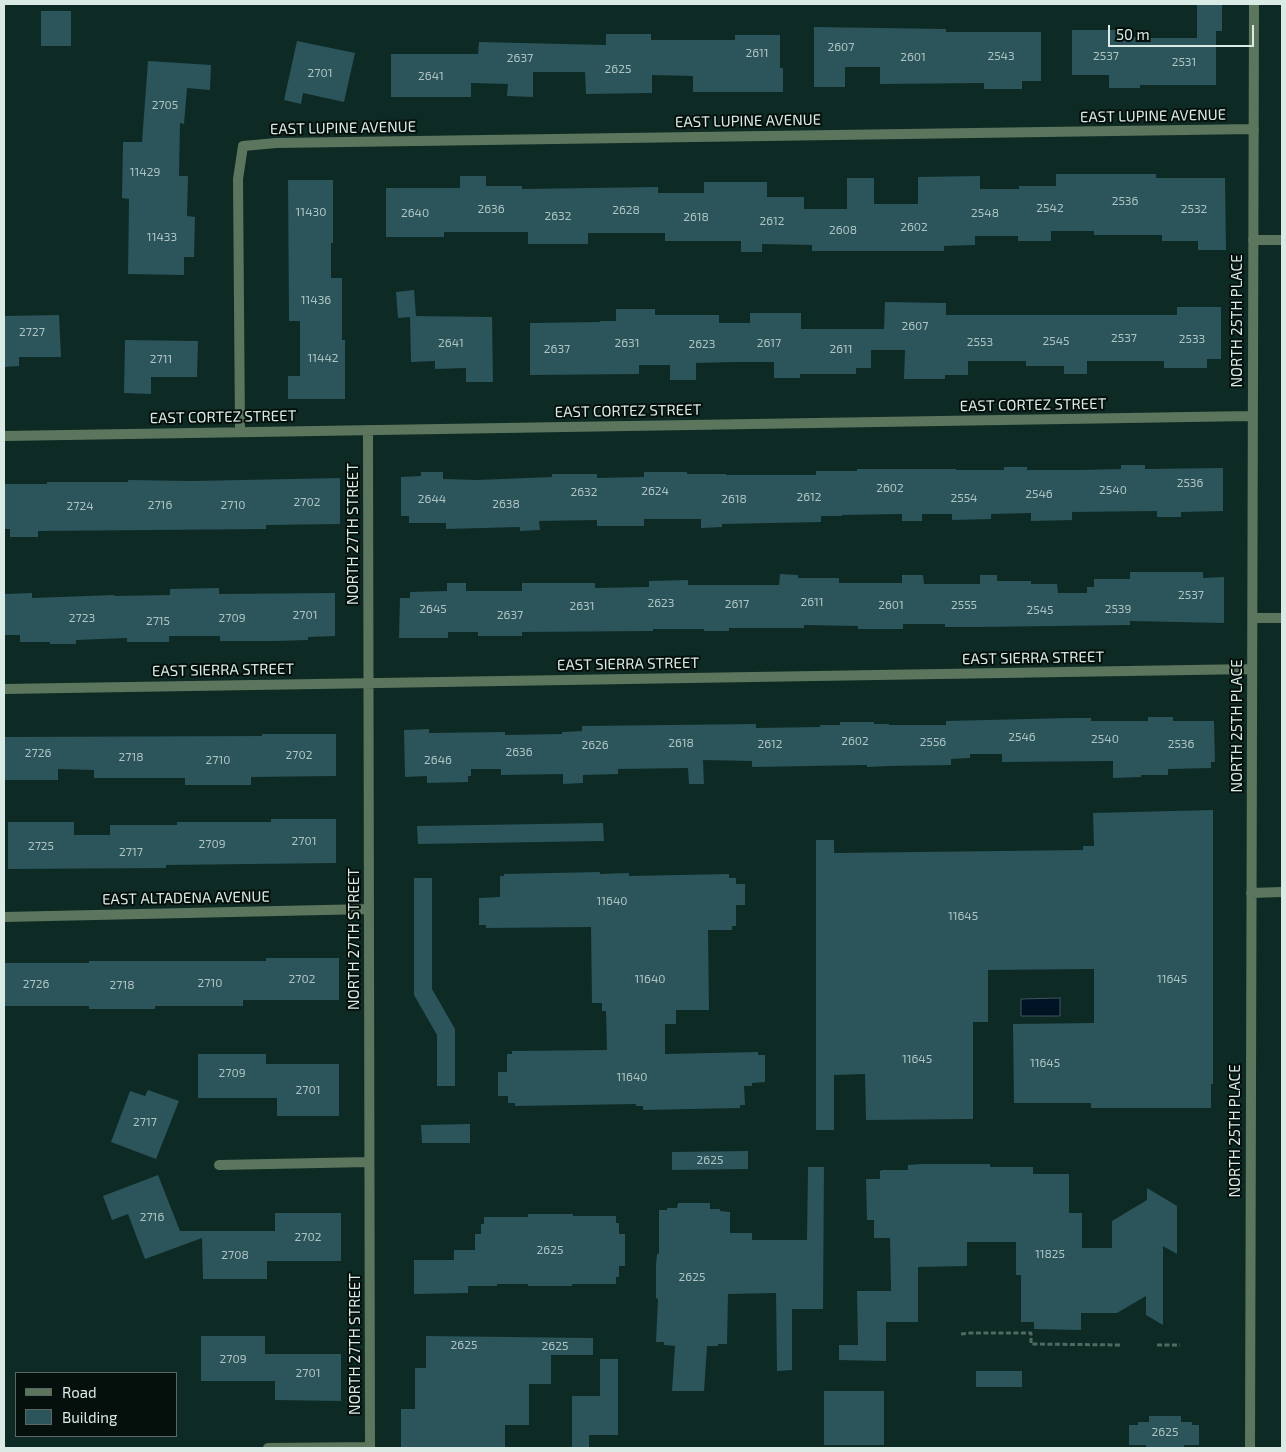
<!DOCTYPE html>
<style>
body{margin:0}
#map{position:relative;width:1286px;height:1452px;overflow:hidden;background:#0e2a24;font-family:"Exo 2",sans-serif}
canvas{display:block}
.frame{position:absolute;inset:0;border:5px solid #daeae5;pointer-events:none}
.legend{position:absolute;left:15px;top:1372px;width:162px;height:65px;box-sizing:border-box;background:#05100d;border:1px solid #5a6763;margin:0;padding:6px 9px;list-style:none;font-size:15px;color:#daeae5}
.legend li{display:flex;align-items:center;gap:10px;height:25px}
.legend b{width:25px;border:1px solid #5a6763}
.scale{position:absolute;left:1108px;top:25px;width:146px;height:22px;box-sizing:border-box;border:2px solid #daeae5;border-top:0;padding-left:6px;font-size:15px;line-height:18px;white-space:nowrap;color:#daeae5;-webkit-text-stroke:4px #05100d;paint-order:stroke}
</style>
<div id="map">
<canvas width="1286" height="1452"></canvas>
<div class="frame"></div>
<ul class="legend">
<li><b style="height:6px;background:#5c765d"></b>Road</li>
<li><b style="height:14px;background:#2b545b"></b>Building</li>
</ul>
<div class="scale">50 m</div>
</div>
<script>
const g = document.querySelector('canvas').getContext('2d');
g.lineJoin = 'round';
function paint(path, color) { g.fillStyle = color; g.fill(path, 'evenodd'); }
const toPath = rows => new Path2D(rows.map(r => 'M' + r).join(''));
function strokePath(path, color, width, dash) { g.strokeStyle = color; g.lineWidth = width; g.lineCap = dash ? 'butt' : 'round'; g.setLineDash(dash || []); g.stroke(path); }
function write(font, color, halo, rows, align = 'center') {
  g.font = font + ' "Exo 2",sans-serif'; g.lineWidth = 4; g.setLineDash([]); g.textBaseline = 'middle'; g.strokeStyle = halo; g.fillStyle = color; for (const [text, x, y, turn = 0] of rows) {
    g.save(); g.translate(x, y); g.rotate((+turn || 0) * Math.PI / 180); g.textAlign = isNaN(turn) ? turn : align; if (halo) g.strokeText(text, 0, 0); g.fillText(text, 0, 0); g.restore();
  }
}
const water = toPath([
 [1060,998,1060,1016,1021,1016,1021,999,1060,998]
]);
const building = toPath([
 [1197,4,1222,4,1222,31,1216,31,1216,85,1140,85,1140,88,1109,88,1109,75,1072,75,1072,30,1126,30,1126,37,1140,37,1140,38,1197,38],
 [41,11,71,11,71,46,41,46],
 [814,27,946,29,946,32,1041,32,1041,81,1022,81,1022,89,984,89,984,83,880,84,880,67,845,67,845,87,814,87],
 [606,34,651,34,651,40,735,40,735,35,780,35,780,68,783,68,783,92,693,92,693,76,652,75,652,93,586,94,585,72,533,72,533,97,507,96,508,84,471,83,471,97,391,97,391,54,478,54,479,42,606,45],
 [297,41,355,53,344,102,303,93,301,104,284,100],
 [148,61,211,65,210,90,187,88,184,124,180,123,179,176,188,176,187,216,195,217,194,257,184,257,184,275,128,274,129,199,122,198,123,142,142,142],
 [1056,174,1156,174,1156,178,1225,178,1226,250,1198,250,1198,241,1162,241,1162,235,1094,235,1094,231,1051,231,1051,241,1018,241,1018,236,975,236,975,245,944,246,944,251,812,251,812,245,762,244,762,252,741,252,741,241,665,241,665,233,588,233,588,244,528,244,528,232,444,232,444,237,386,237,386,188,460,188,460,176,486,176,486,186,522,186,522,189,658,187,658,193,704,193,704,182,767,182,767,197,804,197,804,209,847,209,847,178,874,178,874,204,918,204,918,177,980,176,980,189,1019,189,1019,186,1056,186],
 [288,180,333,180,333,243,331,243,331,278,342,278,342,340,345,340,345,399,288,399,288,376,300,376,300,321,289,321],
 [414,290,416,316,412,316,492,317,493,382,466,382,466,368,435,369,435,361,411,362,410,317,398,318,396,292],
 [885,302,946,303,946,315,1177,315,1177,307,1221,307,1221,359,1207,359,1207,368,1164,368,1164,361,1087,361,1087,374,1064,374,1064,366,1026,366,1026,361,968,361,968,375,945,375,945,379,904,379,905,350,871,350,871,368,856,368,856,374,800,374,800,378,774,378,774,362,733,362,696,363,696,380,670,380,670,365,639,365,639,374,530,375,530,323,600,322,600,321,616,321,616,309,655,309,655,315,719,315,719,323,750,323,750,313,801,313,801,329,884,329],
 [59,315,61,357,19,357,19,366,4,367,4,316],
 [125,340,198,341,197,377,151,377,151,394,124,393],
 [1121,465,1145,465,1145,469,1223,468,1223,511,1181,512,1181,517,1157,517,1157,511,1072,512,1072,520,1031,521,1031,513,991,514,991,519,952,520,952,514,922,514,922,521,902,521,902,514,842,515,842,516,821,516,821,522,722,524,722,527,701,528,701,519,644,519,644,526,597,526,597,520,539,521,540,530,520,531,520,527,446,529,446,523,409,523,409,516,401,516,401,477,421,476,421,472,443,472,443,479,477,480,552,477,552,474,597,474,597,478,644,477,644,472,687,472,687,474,726,474,726,475,816,475,816,471,857,471,857,469,956,469,956,470,1004,470,1004,467,1027,467,1027,470,1081,470,1121,469],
 [340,478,340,524,266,525,266,529,38,531,38,537,10,537,10,529,4,529,4,484,47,484,47,482,128,482,128,480,192,481],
 [1130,572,1203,572,1203,578,1224,577,1224,623,1130,621,1130,625,978,627,945,627,945,624,903,624,903,629,858,629,858,626,804,625,804,628,729,628,729,631,704,631,704,629,653,629,653,631,522,632,522,636,478,636,478,632,448,632,448,638,399,638,400,598,410,598,410,592,447,591,447,583,466,583,466,591,522,591,522,583,595,583,595,588,649,587,649,581,688,580,688,585,779,585,780,574,798,575,798,578,839,578,839,583,902,583,902,575,923,575,924,584,980,584,980,575,997,575,997,581,1031,581,1031,584,1057,584,1058,593,1087,593,1087,587,1094,587,1094,579,1130,579],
 [219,588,219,594,335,593,335,636,308,637,308,640,275,641,220,641,220,636,169,636,169,642,127,642,127,638,76,640,76,644,50,644,50,642,20,642,20,635,4,635,4,594,32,593,32,598,114,595,114,596,170,595,170,589],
 [1148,717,1173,717,1173,721,1214,721,1215,762,1211,762,1211,768,1168,769,1168,775,1141,775,1141,777,1113,778,1113,761,1002,762,1002,754,970,754,970,758,951,759,951,765,890,766,867,767,867,765,752,767,752,761,703,760,704,784,689,784,688,768,618,769,618,774,583,775,583,783,563,784,563,774,501,775,501,769,471,769,471,776,468,776,468,782,427,783,427,776,405,777,404,730,429,729,429,733,505,732,505,735,562,734,562,732,582,731,582,726,756,724,756,728,820,727,820,725,840,725,840,722,874,722,874,724,889,724,889,725,946,725,946,721,1069,718,1091,718,1091,721,1148,721],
 [262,734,336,734,336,776,251,777,251,785,185,785,185,778,94,778,94,770,58,769,58,780,4,780,4,737,262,736],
 [1213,810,1213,1084,1211,1084,1211,1108,1091,1108,1091,1103,1014,1103,1013,1024,1094,1023,1094,969,988,970,988,1022,973,1022,973,1119,866,1120,865,1074,834,1075,834,1130,816,1130,816,840,834,840,834,853,1083,850,1083,846,1094,846,1093,813],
 [271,819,336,819,336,863,166,865,166,868,8,869,8,822,74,822,74,835,110,835,110,825,177,825,177,822,271,822],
 [603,823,604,841,418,844,417,826],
 [600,872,600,874,629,873,629,876,729,874,729,878,736,878,736,884,745,884,745,905,736,905,736,926,732,926,732,930,708,930,709,1010,676,1010,676,1024,665,1024,665,1054,758,1052,758,1055,765,1055,765,1082,752,1083,752,1086,744,1086,745,1105,740,1105,740,1108,643,1110,643,1106,636,1106,636,1104,515,1106,515,1103,508,1103,508,1096,498,1096,498,1072,507,1072,507,1054,512,1054,512,1051,607,1050,606,1011,602,1011,602,1003,592,1003,591,927,486,928,486,925,479,925,479,898,500,897,500,876,504,876,504,874],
 [414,878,432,878,432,989,455,1029,455,1086,437,1086,437,1035,414,995],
 [266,958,339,958,339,1000,243,1000,243,1006,155,1006,155,1009,89,1009,89,1006,4,1006,4,963,89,963,89,961,266,961],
 [198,1054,266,1054,266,1064,339,1064,339,1116,277,1116,277,1098,198,1098],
 [148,1090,179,1101,156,1159,111,1142,130,1091,145,1096],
 [470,1124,470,1143,422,1143,421,1125],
 [748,1151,748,1169,672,1170,672,1152],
 [921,1164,990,1164,990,1167,1033,1167,1033,1174,1069,1174,1069,1213,1082,1213,1082,1248,1112,1248,1112,1221,1147,1200,1147,1188,1177,1206,1177,1254,1163,1246,1163,1325,1146,1315,1146,1296,1117,1313,1081,1313,1081,1330,1034,1329,1034,1322,1021,1322,1021,1275,1016,1275,1016,1242,967,1242,967,1266,918,1267,918,1322,886,1322,886,1361,839,1360,839,1345,858,1345,857,1291,891,1291,890,1238,874,1238,874,1220,867,1220,866,1179,880,1179,880,1171,882,1170,908,1170,908,1165],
 [808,1167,824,1167,823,1309,792,1309,792,1370,777,1371,776,1293,728,1294,727,1344,718,1344,718,1346,707,1346,704,1391,672,1391,675,1346,664,1345,664,1342,656,1342,658,1299,656,1298,656,1265,657,1254,659,1254,659,1210,667,1210,667,1208,677,1208,678,1203,710,1203,710,1209,720,1209,720,1211,730,1212,730,1233,752,1233,752,1240,807,1240],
 [158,1175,180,1231,275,1231,275,1213,341,1213,341,1261,267,1261,267,1279,203,1279,202,1238,145,1259,128,1214,112,1220,103,1196],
 [528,1214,573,1214,573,1216,616,1216,616,1223,619,1223,619,1234,625,1234,625,1266,619,1266,619,1277,616,1277,616,1284,572,1284,572,1286,528,1286,528,1284,497,1284,497,1286,468,1286,468,1293,414,1294,414,1260,454,1260,454,1250,475,1250,475,1234,481,1234,481,1224,484,1224,484,1217,528,1217],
 [201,1336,265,1336,265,1354,341,1354,341,1401,275,1400,275,1381,201,1381],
 [426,1336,593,1338,593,1355,551,1355,551,1384,529,1384,529,1425,505,1425,505,1448,401,1448,401,1409,415,1409,415,1368,426,1368],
 [600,1359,618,1359,618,1435,589,1435,589,1448,572,1448,572,1396,600,1396],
 [976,1371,1022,1371,1022,1387,976,1387],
 [824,1391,884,1391,884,1445,824,1445],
 [1149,1416,1181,1416,1181,1422,1192,1422,1192,1425,1199,1425,1199,1445,1184,1445,1184,1448,1146,1448,1146,1445,1129,1445,1129,1425,1138,1425,1138,1422,1149,1422]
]);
const path = toPath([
 [961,1334,971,1333,1031,1333,1031,1344,1122,1345],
 [1157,1345,1180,1345]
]);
const street = toPath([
 [1253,240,1282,240],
 [368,430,370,1448],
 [240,432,238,179,243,146,276,143,1254,129],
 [4,436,1252,416],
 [1253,618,1282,618],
 [4,689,1252,669],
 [1251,893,1282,892],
 [4,917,369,909],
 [219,1165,369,1162],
 [268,1448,370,1447],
 [1250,1448,1254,4]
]);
const numberNames = [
 ["2607",841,47],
 ["2611",757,53],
 ["2543",1001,56],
 ["2537",1106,56],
 ["2601",913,57],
 ["2637",520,58],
 ["2531",1184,62],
 ["2625",618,69],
 ["2701",320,73],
 ["2641",431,76],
 ["2705",165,105],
 ["11429",145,172],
 ["2536",1125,201],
 ["2542",1050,208],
 ["2636",491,209],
 ["2532",1194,209],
 ["2628",626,210],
 ["11430",311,212],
 ["2640",415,213],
 ["2548",985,213],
 ["2632",558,216],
 ["2618",696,217],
 ["2612",772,221],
 ["2602",914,227],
 ["2608",843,230],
 ["11433",162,237],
 ["11436",316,300],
 ["2607",915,326],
 ["2727",32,332],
 ["2537",1124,338],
 ["2533",1192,339],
 ["2545",1056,341],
 ["2553",980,342],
 ["2641",451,343],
 ["2631",627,343],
 ["2617",769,343],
 ["2623",702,344],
 ["2637",557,349],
 ["2611",841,349],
 ["11442",323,358],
 ["2711",161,359],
 ["2536",1190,483],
 ["2602",890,488],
 ["2540",1113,490],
 ["2624",655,491],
 ["2632",584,492],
 ["2546",1039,494],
 ["2612",809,497],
 ["2554",964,498],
 ["2644",432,499],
 ["2618",734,499],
 ["2702",307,502],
 ["2638",506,504],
 ["2716",160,505],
 ["2710",233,505],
 ["2724",80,506],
 ["2537",1191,595],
 ["2611",812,602],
 ["2623",661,603],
 ["2617",737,604],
 ["2601",891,605],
 ["2555",964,605],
 ["2631",582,606],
 ["2645",433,609],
 ["2539",1118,609],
 ["2545",1040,610],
 ["2701",305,615],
 ["2637",510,615],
 ["2723",82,618],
 ["2709",232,618],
 ["2715",158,621],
 ["2546",1022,737],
 ["2540",1105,739],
 ["2602",855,741],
 ["2556",933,742],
 ["2618",681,743],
 ["2612",770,744],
 ["2536",1181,744],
 ["2626",595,745],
 ["2636",519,752],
 ["2726",38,753],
 ["2702",299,755],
 ["2718",131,757],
 ["2710",218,760],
 ["2646",438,760],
 ["2701",304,841],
 ["2709",212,844],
 ["2725",41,846],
 ["2717",131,852],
 ["11640",612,901],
 ["11645",963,916],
 ["2702",302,979],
 ["11640",650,979],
 ["11645",1172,979],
 ["2710",210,983],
 ["2726",36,984],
 ["2718",122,985],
 ["11645",917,1059],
 ["11645",1045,1063],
 ["2709",232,1073],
 ["11640",632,1077],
 ["2701",308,1090],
 ["2717",145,1122],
 ["2625",710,1160],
 ["2716",152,1217],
 ["2702",308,1237],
 ["2625",550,1250],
 ["11825",1050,1254],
 ["2708",235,1255],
 ["2625",692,1277],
 ["2625",464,1345],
 ["2625",555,1346],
 ["2709",233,1359],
 ["2701",308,1373],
 ["2625",1165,1432]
];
const streetNames = [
 ["EAST LUPINE AVENUE",1153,116,-1],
 ["EAST LUPINE AVENUE",748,121,-1],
 ["EAST LUPINE AVENUE",343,128,-1],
 ["NORTH 25TH PLACE",1237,321,-90],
 ["EAST CORTEZ STREET",1033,405,-1],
 ["EAST CORTEZ STREET",628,411,-1],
 ["EAST CORTEZ STREET",223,417,-1],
 ["NORTH 27TH STREET",353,534,-90],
 ["EAST SIERRA STREET",1033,658,-1],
 ["EAST SIERRA STREET",628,664,-1],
 ["EAST SIERRA STREET",223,670,-1],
 ["NORTH 25TH PLACE",1237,726,-90],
 ["EAST ALTADENA AVENUE",186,898,-1],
 ["NORTH 27TH STREET",354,939,-90],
 ["NORTH 25TH PLACE",1235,1131,-90],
 ["NORTH 27TH STREET",355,1344,-90]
];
paint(water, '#001324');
strokePath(water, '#41545e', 1);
paint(building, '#2b545b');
strokePath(path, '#516963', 3, [5, 2.5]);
strokePath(street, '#5c765d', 10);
write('12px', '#aec4c2', null, numberNames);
write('15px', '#daeae5', '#05100d', streetNames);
</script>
